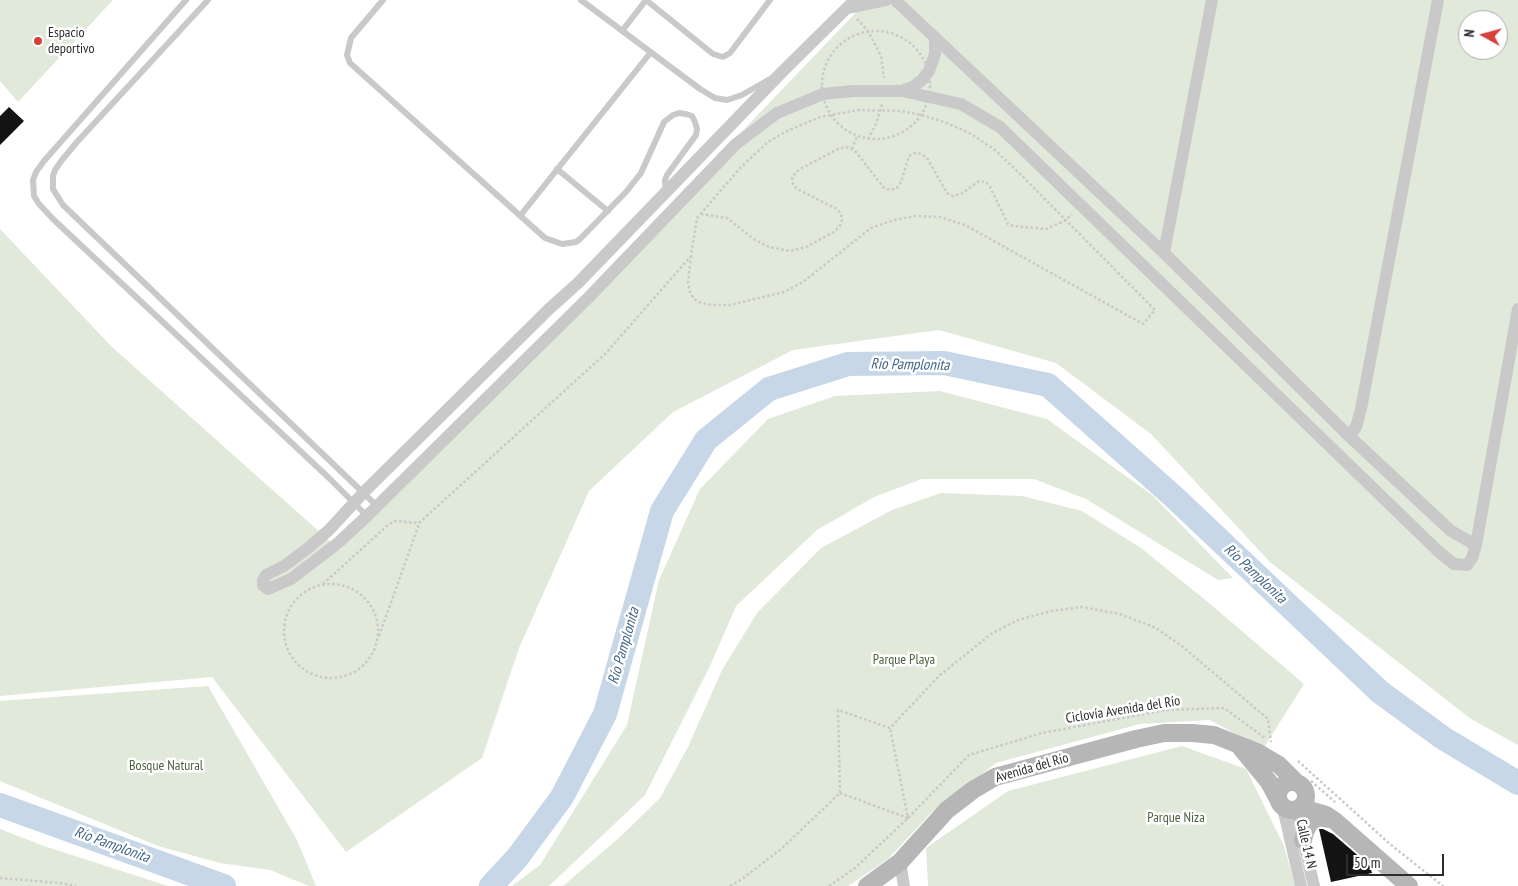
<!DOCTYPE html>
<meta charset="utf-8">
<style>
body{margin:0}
#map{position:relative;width:1518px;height:886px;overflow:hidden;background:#fff;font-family:"PT Sans Narrow",sans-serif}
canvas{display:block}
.north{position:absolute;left:1458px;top:10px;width:50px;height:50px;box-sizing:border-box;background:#fff;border:1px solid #ababab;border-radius:50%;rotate:277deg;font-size:14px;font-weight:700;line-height:20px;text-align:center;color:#2c2c2c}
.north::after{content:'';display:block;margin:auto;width:18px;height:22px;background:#d6403b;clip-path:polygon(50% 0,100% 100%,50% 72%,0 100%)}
.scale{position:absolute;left:1346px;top:854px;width:98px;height:22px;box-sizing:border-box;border:2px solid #2c2c2c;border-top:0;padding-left:6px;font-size:15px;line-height:18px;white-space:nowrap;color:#2c2c2c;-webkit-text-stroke:4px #fff;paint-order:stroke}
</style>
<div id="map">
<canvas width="1518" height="886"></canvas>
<div class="north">N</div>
<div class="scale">50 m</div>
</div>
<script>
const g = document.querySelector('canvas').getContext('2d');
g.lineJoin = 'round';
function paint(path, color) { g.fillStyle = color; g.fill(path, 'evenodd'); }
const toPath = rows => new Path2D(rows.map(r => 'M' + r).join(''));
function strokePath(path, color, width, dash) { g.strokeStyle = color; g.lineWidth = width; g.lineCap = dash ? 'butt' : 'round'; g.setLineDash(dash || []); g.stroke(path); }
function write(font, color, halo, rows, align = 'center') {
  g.font = font + ' "PT Sans Narrow",sans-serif'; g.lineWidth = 5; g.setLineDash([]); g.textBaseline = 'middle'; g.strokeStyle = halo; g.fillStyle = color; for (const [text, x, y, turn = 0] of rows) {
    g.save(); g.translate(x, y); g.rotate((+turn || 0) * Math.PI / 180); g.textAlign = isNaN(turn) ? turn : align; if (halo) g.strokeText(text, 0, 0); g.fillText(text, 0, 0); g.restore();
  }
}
const green = toPath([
 [0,0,113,0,18,102,0,81],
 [868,0,1518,0,1518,745,1471,719,1270,562,1151,434,1056,363,939,330,793,350,673,412,589,491,519,648,482,758,346,852,212,677,0,696,0,229,112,347,340,550],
 [1468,20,1498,20,1498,50,1468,50],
 [940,391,1047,419,1152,495,1233,578,1218,580,1086,499,1034,479,922,479,874,497,817,530,736,606,710,666,645,795,549,886,512,886,540,865,627,725,659,580,700,489,768,419,835,396],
 [941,493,1022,496,1082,511,1141,548,1209,603,1304,684,1263,749,1210,720,1140,724,996,763,930,814,888,859,848,886,563,886,621,836,660,798,688,747,722,670,757,613,821,548,892,510],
 [208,686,297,840,316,886,309,886,270,870,220,863,158,846,0,781,0,701],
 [1182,746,1246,769,1284,846,1295,886,928,886,926,848,1008,791],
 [0,829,44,846,168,886,0,886]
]);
const river = toPath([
 [0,805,224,886],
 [491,886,517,858,562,797,605,714,662,511,706,440,769,389,848,364,944,363,1048,385,1174,497,1380,692,1443,738,1518,783]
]);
const building = toPath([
 [9,107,24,121,0,145,0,116],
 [1319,829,1323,829,1333,834,1362,859,1363,863,1367,863,1370,866,1372,873,1331,882]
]);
const path = toPath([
 [857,19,868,31,881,56,884,78],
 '822 85a54 54 0 1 1 108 0a54 54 0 1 1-108 0Z',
 [868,139,876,124,882,104],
 [852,149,857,136],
 [701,214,727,218,755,240,769,247,790,251,806,247,834,232,840,226,842,220,841,214,837,209,797,189,793,184,792,178,796,172,802,168,838,149,846,147,852,149,857,153,883,187,890,190,897,188,901,182,909,156,915,153,921,154,927,158,947,193,953,196,961,194,979,181,986,182,990,187,1008,224,1013,226,1046,229,1066,220,1072,214],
 [323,584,388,525,395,521,419,523,605,354,691,256,697,218,741,167,768,142,785,132,820,117,859,110,901,111,922,115,947,123,971,134,995,150,1015,169,1155,310,1143,324,965,225,940,217,915,216,894,220,871,228,803,282,784,292,730,305,712,305,701,303,694,299,690,292,688,283,691,256],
 '284 631a47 47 0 1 1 94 0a47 47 0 1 1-94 0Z',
 [379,636,419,524],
 [1298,761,1391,845,1443,886],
 [1311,781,1335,802],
 [840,793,908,818,890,728],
 [0,878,60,883,76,886],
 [730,886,742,879,781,849,840,793,838,710,890,728,939,676,991,634,1018,620,1051,611,1082,607,1120,614,1156,628,1183,647,1268,719,1271,742],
 [829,886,855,868,908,818,969,755,1042,733,1166,710,1224,708,1265,738]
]);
const lane = toPath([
 [186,0,44,161,36,172,33,180,34,196,39,204,53,219,329,478,367,516],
 [208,0,77,142,62,160,55,170,53,176,53,189,63,205,377,506],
 [383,0,351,38,347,55,350,63,545,238,562,244,576,242,580,239,626,192,641,173,664,122,673,115,679,113,686,114,692,116,695,122,697,129,696,135,667,175,665,180,666,191],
 [581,0,700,89,715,98,727,100,742,95,770,79],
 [622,31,646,0,713,54,723,57,730,53,770,0],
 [557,169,608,211],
 [520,216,651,52]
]);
const street = toPath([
 [855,0,782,72,578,283,549,309,364,492,329,530,307,549,284,566,266,575,263,580,263,585,268,589,291,579,338,543,367,516,590,296,736,144,777,113,823,94,853,91,902,91,961,104,1000,127,1439,552,1454,564,1467,565,1472,558,1476,545,1518,309],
 [895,0,1164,253,1349,436,1451,531,1476,545],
 [847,8,886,0],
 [902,91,913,87,922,80,929,71,935,54,935,37],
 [1164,253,1212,0],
 [1349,436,1356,427,1361,409,1438,0],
 [1283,808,1301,886],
 [1296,811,1314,886],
 [900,862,904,886]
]);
const secondary = toPath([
 [1241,748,1269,782,1278,799],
 '1278 796a14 14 0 1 1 28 0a14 14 0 1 1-28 0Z',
 [1296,811,1309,810,1326,815,1335,821,1409,886],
 [1303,840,1305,832,1310,822,1318,817,1330,819],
 [867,886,900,862,947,810,973,790,995,777,1136,739,1164,733,1192,733,1214,735,1257,752,1279,765,1296,782]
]);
const markers = [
 [38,41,5,"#d6403b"]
];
const poiNames = [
 ["Espacio",48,33],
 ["deportivo",48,49]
];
const parkNames = [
 ["Parque Playa",904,660],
 ["Bosque Natural",166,766],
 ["Parque Niza",1176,818]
];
const streetNames = [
 ["Ciclovía Avenida del Río",1123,710,-9],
 ["Avenida del Río",1032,768,-16],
 ["Calle 14 N",1306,844,77]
];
const waterNames = [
 ["Río Pamplonita",910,365,1],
 ["Río Pamplonita",1255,574,43],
 ["Río Pamplonita",624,646,-74],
 ["Río Pamplonita",112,845,20]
];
paint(green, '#e0e9da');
strokePath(river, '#c7d7e7', 24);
paint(building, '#131313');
strokePath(path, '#c9c9c9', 2.5, [2.5, 2.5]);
strokePath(lane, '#c9c9c9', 6);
strokePath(street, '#c9c9c9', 12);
strokePath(secondary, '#b6b6b6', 18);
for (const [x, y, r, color] of markers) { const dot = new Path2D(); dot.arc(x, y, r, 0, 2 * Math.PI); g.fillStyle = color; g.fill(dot); strokePath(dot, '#fff', 2); }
write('14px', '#2c2c2c', '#fff', poiNames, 'left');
write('14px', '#4b633d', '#fff', parkNames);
write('14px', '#2c2c2c', '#fff', streetNames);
write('italic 15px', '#416486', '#fff', waterNames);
</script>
